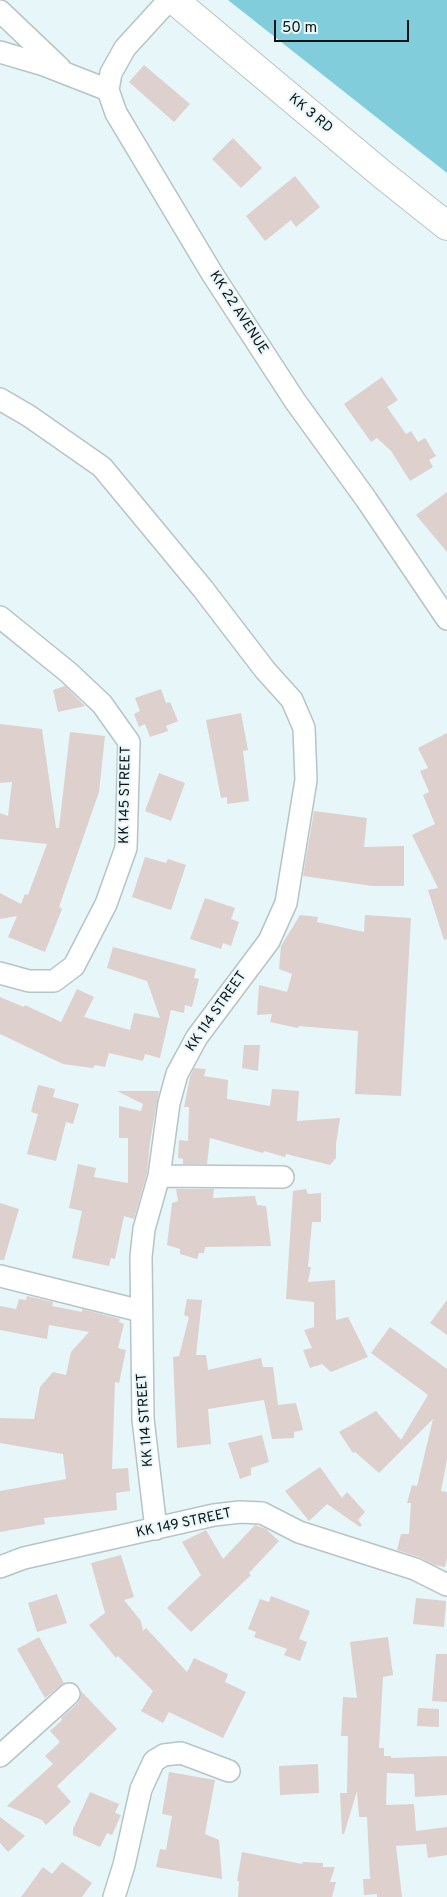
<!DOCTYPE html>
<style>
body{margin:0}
#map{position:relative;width:447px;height:1897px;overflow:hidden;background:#e7f6f9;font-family:Overpass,sans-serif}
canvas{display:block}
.scale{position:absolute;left:274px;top:20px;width:135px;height:22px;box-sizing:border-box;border:2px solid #0e1314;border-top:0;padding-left:6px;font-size:15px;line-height:18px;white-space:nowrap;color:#0e1314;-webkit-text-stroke:4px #e7f6f9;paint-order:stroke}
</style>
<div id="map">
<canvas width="447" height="1897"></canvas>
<div class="scale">50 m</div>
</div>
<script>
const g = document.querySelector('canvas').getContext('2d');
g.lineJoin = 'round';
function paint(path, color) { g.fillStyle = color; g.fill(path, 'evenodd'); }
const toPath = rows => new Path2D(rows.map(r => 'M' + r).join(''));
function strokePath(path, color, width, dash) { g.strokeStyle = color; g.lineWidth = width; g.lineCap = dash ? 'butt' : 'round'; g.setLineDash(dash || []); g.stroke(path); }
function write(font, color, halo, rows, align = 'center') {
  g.font = font + ' Overpass,sans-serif'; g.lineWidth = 4; g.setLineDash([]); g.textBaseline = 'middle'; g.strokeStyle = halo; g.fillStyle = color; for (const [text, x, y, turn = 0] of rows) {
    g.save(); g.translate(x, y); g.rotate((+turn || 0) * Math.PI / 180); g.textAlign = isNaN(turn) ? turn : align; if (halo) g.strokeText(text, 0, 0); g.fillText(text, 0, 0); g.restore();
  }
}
const green = toPath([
 [228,0,447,0,447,173]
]);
const building = toPath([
 [144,65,190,104,174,122,129,82],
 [233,138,262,168,241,188,212,159],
 [295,176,320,207,296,227,291,220,265,241,246,216],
 [382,377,398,400,387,407,406,434,411,431,418,442,425,438,436,456,429,460,433,467,410,481,391,451,377,438,371,442,344,404],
 [447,492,447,552,416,515],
 [65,686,85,706,58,712,53,690],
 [161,689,166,703,170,702,178,721,166,726,168,731,150,737,145,724,139,727,134,714,140,711,135,698],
 [241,713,248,750,243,751,249,801,227,804,227,797,221,798,206,720],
 [0,724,42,729,56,828,59,828,70,732,105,736,99,792,59,907,62,909,45,952,8,937,17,916,0,919,0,893,21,904,25,894,28,895,47,844,0,839,0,813,8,816,12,782,0,783],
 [447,733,447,939,444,940,428,890,438,888,412,835,435,824,423,795,429,792,420,771,428,768,418,748],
 [159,773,185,783,171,821,145,811],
 [314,811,367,818,364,847,404,846,404,886,372,886,303,876],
 [145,857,166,863,168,859,186,865,171,910,132,897],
 [205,898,235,908,231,919,239,922,231,946,223,943,221,949,190,939],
 [300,915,318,917,317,922,364,932,365,915,411,918,401,1096,355,1094,358,1031,299,1026,298,1028,270,1022,272,1014,257,1015,259,985,287,992,292,974,279,969,281,946],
 [113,947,196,969,194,978,199,979,192,1007,185,1005,184,1013,171,1010,160,1058,145,1054,143,1061,109,1053,105,1067,95,1065,93,1068,63,1064,0,1034,0,997,24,1007,25,1005,61,1022,77,989,94,997,84,1017,130,1030,134,1013,160,1018,147,981,107,968],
 [244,1045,260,1045,258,1071,242,1068],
 [194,1068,206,1069,204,1076,228,1080,227,1099,270,1106,272,1089,299,1091,297,1121,340,1118,336,1144,336,1158,330,1165,286,1154,285,1157,264,1151,263,1153,210,1138,207,1164,183,1164,183,1159,178,1158,179,1140,188,1141,189,1107,184,1107,190,1077],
 [38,1085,55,1089,53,1097,79,1104,73,1124,66,1122,56,1161,27,1154,38,1114,31,1112],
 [117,1091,159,1091,150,1142,147,1173,134,1219,124,1216,115,1259,111,1258,109,1266,72,1258,82,1211,69,1208,78,1164,96,1168,94,1177,128,1183,128,1138,119,1138,119,1106,141,1111,143,1104],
 [176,1189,214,1189,213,1198,255,1196,257,1205,266,1206,271,1246,205,1247,204,1253,199,1253,197,1259,180,1254,180,1249,167,1245,172,1203,178,1201],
 [306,1189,308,1194,321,1193,321,1222,312,1222,308,1267,311,1267,308,1282,335,1280,336,1320,348,1317,368,1357,331,1372,322,1364,310,1368,303,1350,312,1348,304,1330,314,1327,314,1302,286,1299,293,1191],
 [0,1203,19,1209,4,1260,0,1260],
 [27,1296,53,1302,52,1306,82,1312,82,1309,120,1319,119,1322,124,1324,118,1348,126,1350,119,1383,115,1382,112,1469,128,1468,130,1491,116,1493,117,1510,44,1518,45,1524,0,1532,0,1491,66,1479,63,1454,0,1443,0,1418,34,1419,40,1387,53,1372,66,1375,71,1352,89,1332,49,1325,47,1339,0,1330,0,1306,16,1309,19,1299,26,1300],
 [187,1299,202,1300,196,1355,206,1355,208,1370,261,1358,263,1367,273,1367,278,1405,296,1403,303,1430,294,1432,294,1438,272,1439,264,1400,208,1409,211,1444,177,1448,173,1357,179,1356,189,1317,184,1315],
 [447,1300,447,1335,430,1323],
 [390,1327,447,1369,447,1459,441,1491,447,1492,447,1558,445,1567,434,1565,419,1557,397,1550,401,1534,409,1534,411,1503,407,1503,412,1485,417,1486,433,1419,379,1473,355,1452,353,1453,339,1432,376,1411,401,1440,428,1395,371,1353],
 [262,1435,269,1462,251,1468,251,1475,240,1479,228,1443],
 [320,1467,342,1498,347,1492,365,1512,358,1520,362,1525,360,1527,327,1504,309,1521,285,1491],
 [255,1525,266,1529,279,1541,249,1573,251,1575,191,1632,167,1608,201,1575,182,1542,206,1530,223,1559],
 [121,1555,134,1597,124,1600,141,1621,143,1631,146,1628,187,1672,194,1658,228,1674,225,1682,246,1692,223,1738,169,1712,163,1723,141,1711,153,1691,118,1656,116,1658,89,1625,105,1613,91,1563],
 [57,1594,67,1623,37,1632,28,1603],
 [271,1596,310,1611,299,1639,307,1642,300,1661,284,1655,287,1649,254,1637,256,1632,248,1629,260,1599,269,1602],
 [416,1598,446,1601,444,1627,413,1624],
 [39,1637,64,1683,45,1698,17,1649],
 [388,1637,393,1675,383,1677,379,1748,384,1748,384,1756,391,1756,391,1758,447,1756,447,1795,415,1797,414,1774,387,1773,386,1805,414,1804,416,1831,447,1827,447,1855,428,1858,426,1844,396,1846,402,1897,377,1897,377,1894,364,1895,363,1879,370,1879,367,1817,359,1817,357,1791,344,1834,342,1834,340,1793,347,1793,348,1736,341,1736,343,1697,357,1698,350,1642],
 [436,1654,447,1654,447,1702,432,1701],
 [81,1691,117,1729,57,1786,71,1802,46,1825,42,1820,7,1806,53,1764,45,1756,60,1742,50,1731,62,1720,61,1718,78,1703,81,1697],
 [418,1708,439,1709,439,1727,417,1726],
 [318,1764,319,1793,280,1795,279,1766],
 [169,1772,215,1780,205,1834,219,1840,222,1879,156,1867,160,1849,166,1850,172,1816,162,1814],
 [90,1792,119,1804,115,1813,121,1815,112,1835,107,1833,100,1847,73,1835,73,1829],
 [0,1817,25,1836,8,1852,0,1843],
 [242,1852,302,1864,303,1862,323,1863,323,1867,335,1867,330,1882,336,1882,332,1897,238,1897,239,1881,237,1881],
 [62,1862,92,1883,82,1897,21,1897,43,1867,52,1874]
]);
const minor = toPath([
 [169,0,125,48,111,73,108,90,116,113,213,275,295,401,366,499,447,619],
 [0,11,60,68],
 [0,52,44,65,108,90],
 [0,399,29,416,102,467,203,589,265,670,292,700,304,728,306,780,286,903,269,941,197,1037,177,1074,169,1103,159,1176,144,1229,141,1257,143,1419,156,1529],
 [0,617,68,672,102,704,129,742,126,848,106,904,74,966,54,981,29,981,0,973],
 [159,1176,283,1177],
 [0,1276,141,1311],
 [0,1567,24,1558,214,1515,240,1512,262,1513,299,1532,415,1569,447,1585],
 [0,1756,69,1694],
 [114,1897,124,1865,141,1789,154,1761,164,1755,181,1753,229,1771]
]);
const highway = toPath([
 [174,0,383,175,447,226]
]);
const streetNames = [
 ["KK 3 RD",310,114,40],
 ["KK 22 AVENUE",238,313,57],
 ["KK 145 STREET",126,795,-89],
 ["KK 114 STREET",217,1012,-55],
 ["KK 114 STREET",146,1420,-94],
 ["KK 149 STREET",184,1524,-12]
];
paint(green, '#82cddc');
paint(building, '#ded0cc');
strokePath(minor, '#b5c4c7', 24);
strokePath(highway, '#b5c4c7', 30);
strokePath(minor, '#fff', 21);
strokePath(highway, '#fff', 28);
write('14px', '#0e1314', '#e7f6f9', streetNames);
</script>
